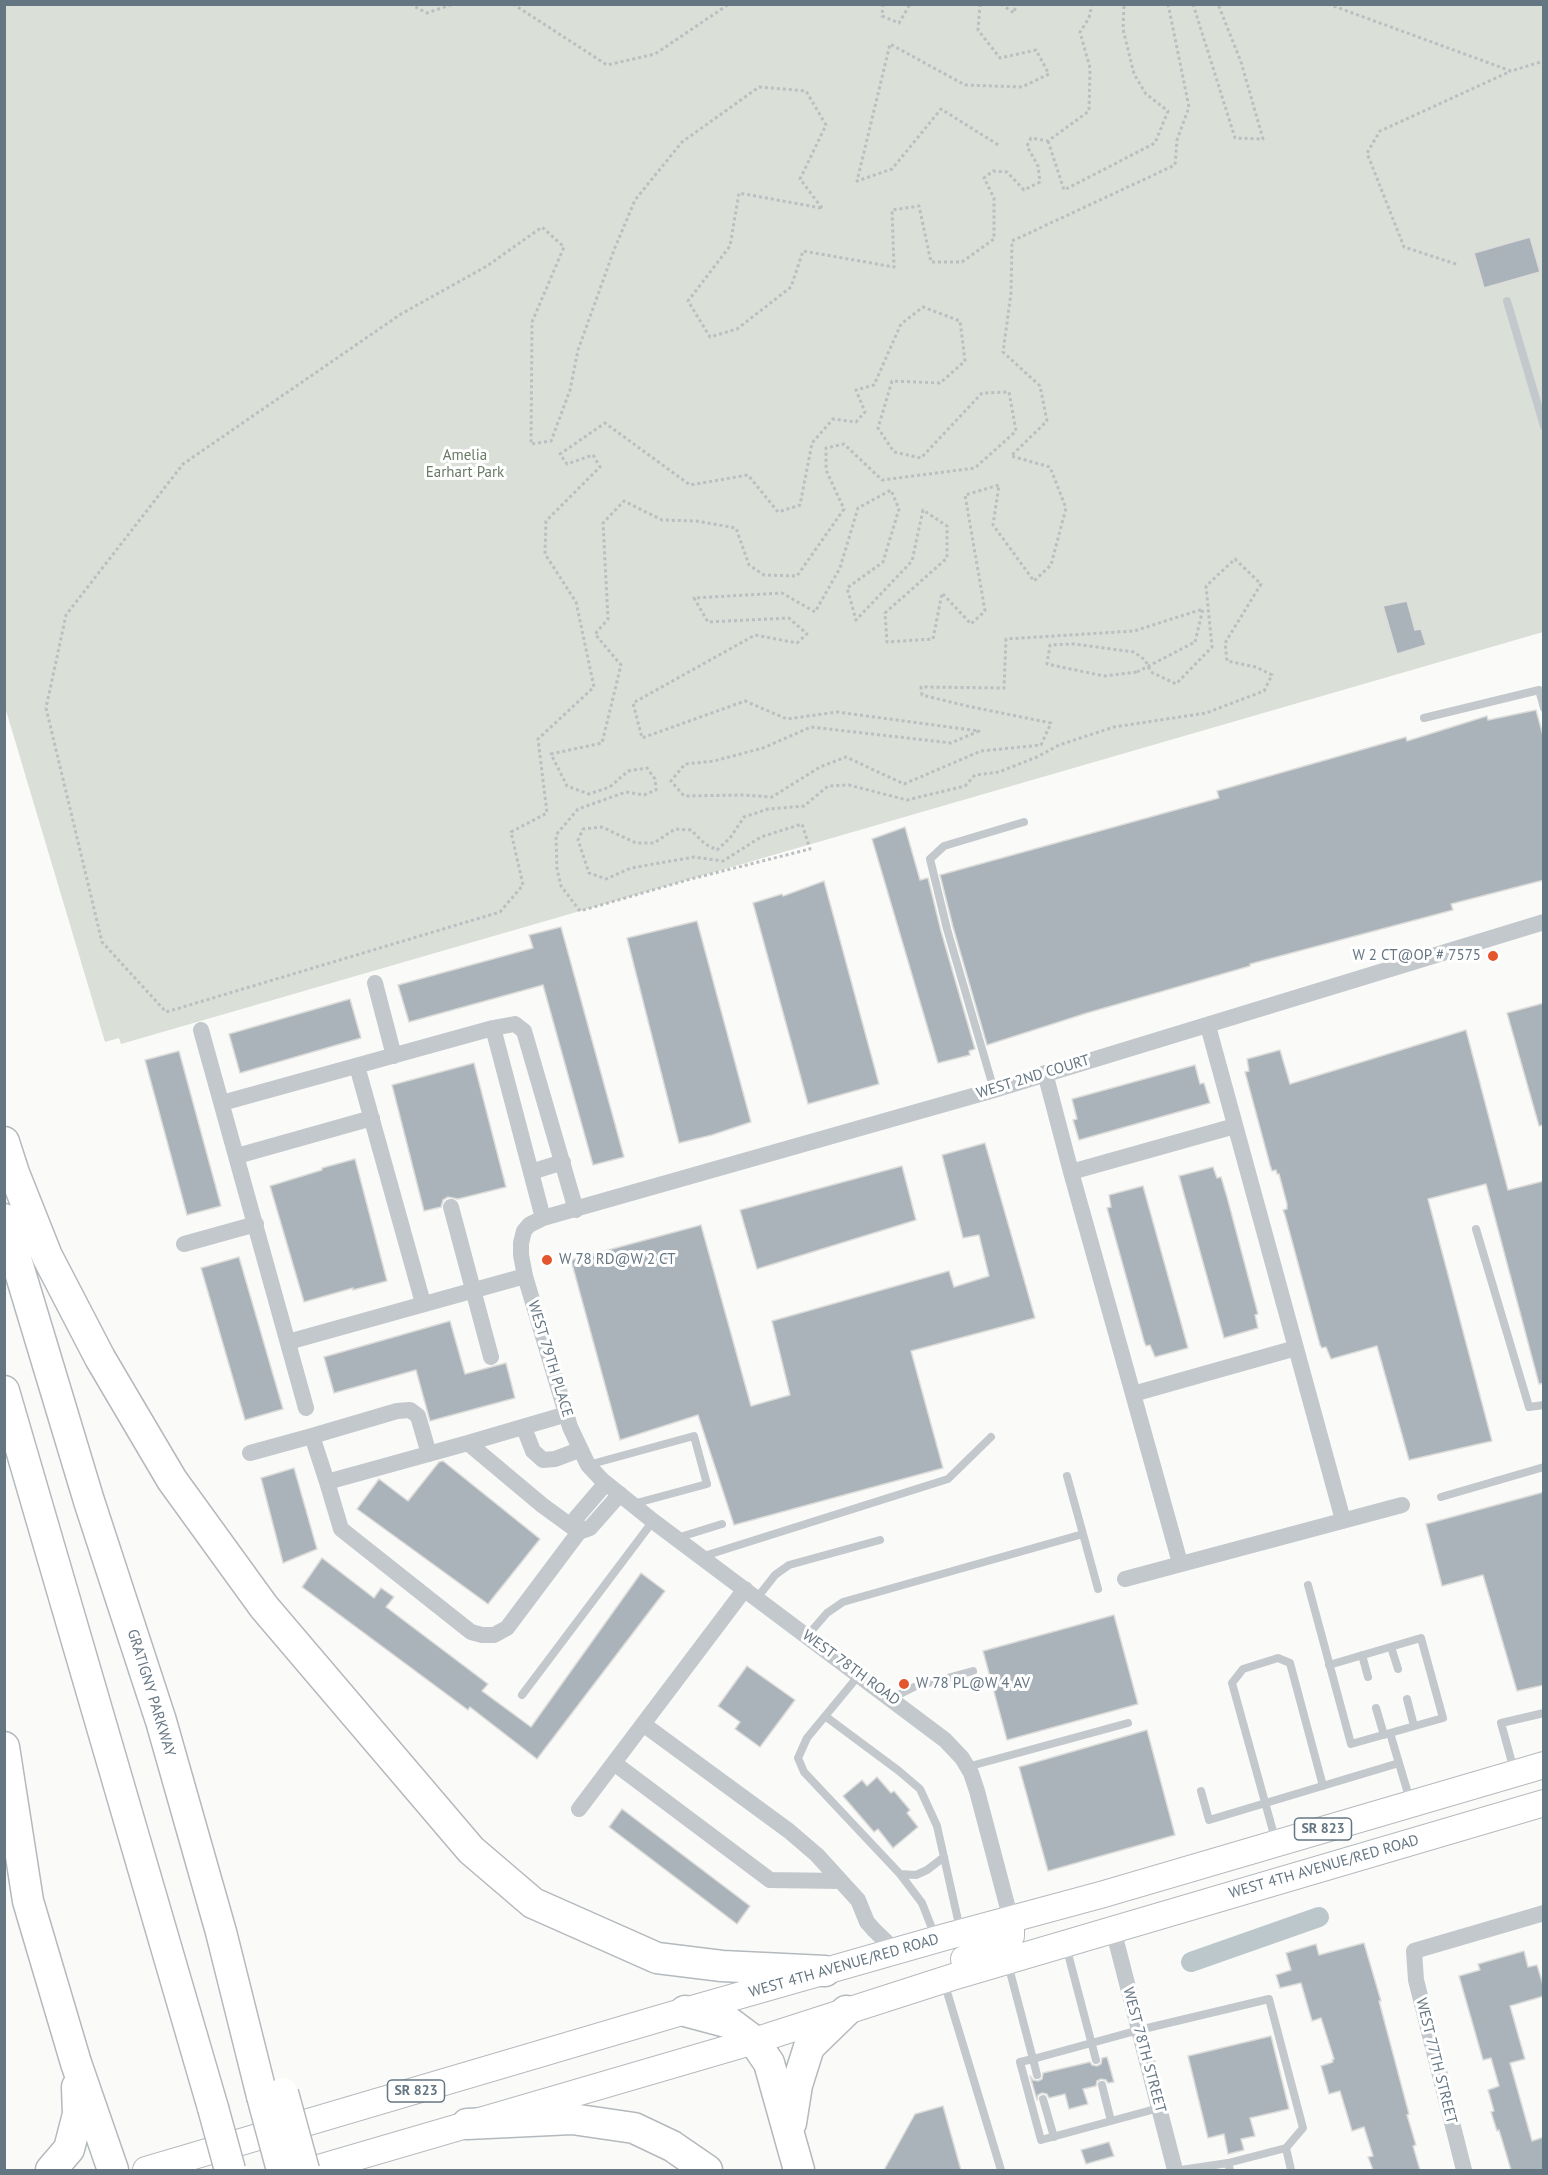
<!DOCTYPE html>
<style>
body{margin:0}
#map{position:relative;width:1548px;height:2175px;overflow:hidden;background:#fafaf8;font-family:"PT Sans",sans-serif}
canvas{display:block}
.frame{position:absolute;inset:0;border:6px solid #657683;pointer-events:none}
</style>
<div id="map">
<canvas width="1548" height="2175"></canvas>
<div class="frame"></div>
</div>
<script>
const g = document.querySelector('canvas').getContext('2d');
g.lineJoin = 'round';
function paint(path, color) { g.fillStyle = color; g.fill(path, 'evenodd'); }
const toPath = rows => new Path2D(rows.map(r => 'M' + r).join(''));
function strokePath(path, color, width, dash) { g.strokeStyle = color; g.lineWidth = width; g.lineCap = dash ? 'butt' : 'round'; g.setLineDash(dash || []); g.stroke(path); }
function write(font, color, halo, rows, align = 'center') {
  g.font = font + ' "PT Sans",sans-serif'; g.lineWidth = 6; g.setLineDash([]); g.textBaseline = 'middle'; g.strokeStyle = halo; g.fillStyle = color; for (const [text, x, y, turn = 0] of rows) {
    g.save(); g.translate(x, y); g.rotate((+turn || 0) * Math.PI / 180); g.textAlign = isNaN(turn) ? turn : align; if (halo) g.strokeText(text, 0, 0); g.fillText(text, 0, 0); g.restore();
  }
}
const green = toPath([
 [4,5,1543,5,1543,632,121,1044,119,1038,105,1042,5,707]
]);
const canal = toPath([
 [1191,1962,1319,1917]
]);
const building = toPath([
 [1530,237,1540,272,1484,288,1474,253,1530,237],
 [1407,601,1415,630,1421,629,1426,645,1397,654,1383,606,1407,601],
 [1536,710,1544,739,1544,880,1451,904,1453,910,1250,964,1250,966,1087,1013,987,1045,953,927,940,875,1219,798,1217,791,1406,737,1407,741,1487,716,1488,720,1536,710],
 [905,827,920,880,928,878,941,931,975,1049,969,1051,970,1055,938,1063,872,839,905,827],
 [824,881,879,1084,808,1104,753,903,782,894,783,896,824,881],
 [697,921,751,1122,712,1135,679,1143,627,938,697,921],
 [561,927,624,1157,593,1165,543,985,409,1022,398,985,533,948,529,935,561,927],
 [350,999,361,1038,240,1073,229,1034,350,999],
 [1544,1003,1544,1125,1539,1126,1507,1013,1544,1003],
 [1466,1030,1508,1190,1544,1181,1544,1383,1539,1384,1486,1184,1428,1199,1492,1441,1409,1460,1377,1346,1331,1359,1326,1347,1322,1348,1320,1345,1285,1215,1283,1210,1287,1209,1287,1204,1279,1174,1277,1174,1276,1170,1272,1171,1270,1165,1245,1072,1249,1071,1247,1059,1280,1050,1290,1084,1466,1030],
 [179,1051,221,1206,187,1215,145,1060,179,1051],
 [474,1063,506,1187,458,1199,448,1197,443,1200,441,1207,424,1211,392,1085,474,1063],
 [1195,1065,1200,1084,1204,1083,1210,1103,1079,1140,1073,1120,1077,1119,1072,1099,1195,1065],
 [985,1143,1035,1318,911,1351,943,1468,734,1525,698,1415,620,1440,571,1260,701,1225,751,1406,790,1395,772,1321,949,1271,954,1287,989,1276,979,1235,963,1238,942,1155,985,1143],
 [355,1159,387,1281,353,1290,353,1288,304,1302,270,1186,322,1170,322,1168,355,1159],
 [902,1166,916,1220,757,1269,740,1210,902,1166],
 [1213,1167,1217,1178,1221,1177,1227,1197,1258,1314,1255,1315,1258,1328,1224,1338,1179,1176,1213,1167],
 [1143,1186,1188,1348,1155,1357,1150,1345,1146,1346,1144,1341,1107,1208,1111,1207,1109,1195,1143,1186],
 [239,1257,283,1409,245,1420,201,1268,239,1257],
 [450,1321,465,1374,506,1363,515,1398,430,1421,416,1370,334,1393,324,1357,450,1321],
 [443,1461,540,1539,488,1604,357,1509,379,1479,408,1501,439,1462,443,1461],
 [294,1468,317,1549,283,1563,261,1478,294,1468],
 [1544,1492,1544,1685,1517,1691,1483,1575,1442,1586,1426,1524,1544,1492],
 [322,1558,374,1598,381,1588,394,1597,386,1607,488,1684,482,1691,531,1727,641,1573,665,1591,537,1759,470,1707,468,1710,302,1587,322,1558],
 [1114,1615,1138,1704,1007,1740,983,1651,1114,1615],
 [747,1666,795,1700,760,1747,735,1729,740,1722,718,1706,747,1666],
 [1147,1730,1175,1835,1048,1871,1019,1767,1147,1730],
 [877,1777,891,1793,894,1791,910,1810,907,1813,918,1827,893,1848,878,1829,874,1832,843,1796,862,1780,867,1786,877,1777],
 [622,1809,750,1906,737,1924,609,1827,622,1809],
 [1364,1943,1381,2001,1379,2001,1409,2114,1407,2115,1416,2145,1413,2146,1420,2170,1373,2170,1368,2157,1373,2156,1364,2127,1352,2131,1340,2091,1329,2094,1321,2066,1333,2062,1332,2060,1334,2059,1321,2018,1312,2021,1301,1983,1280,1988,1276,1975,1291,1970,1286,1953,1316,1944,1319,1955,1364,1943],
 [1524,1951,1528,1967,1537,1965,1544,1988,1544,1996,1510,2006,1525,2059,1510,2063,1532,2141,1544,2137,1544,2170,1511,2170,1499,2130,1497,2131,1491,2112,1494,2111,1488,2090,1499,2086,1491,2058,1483,2060,1459,1976,1480,1970,1478,1964,1524,1951],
 [1271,2036,1289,2109,1250,2118,1255,2136,1241,2139,1244,2150,1228,2154,1224,2134,1208,2138,1188,2056,1271,2036],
 [1107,2057,1114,2082,1108,2083,1106,2080,1101,2079,1097,2081,1096,2086,1083,2089,1088,2104,1069,2109,1065,2094,1049,2098,1047,2094,1042,2093,1038,2095,1037,2100,1030,2076,1033,2080,1038,2081,1042,2079,1043,2073,1090,2062,1092,2065,1097,2066,1101,2064,1102,2058,1107,2057],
 [943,2106,961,2170,884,2170,915,2114,943,2106],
 [1109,2142,1114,2156,1086,2164,1081,2150,1109,2142]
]);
const path = toPath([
 [410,4,427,13,453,4],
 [513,4,607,65,655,54,729,4],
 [883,4,882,16,899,23,910,4],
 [980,4,978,30,1000,58,1036,50,1049,74,1022,87,965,85,890,44,857,181,892,169,941,109,1000,146],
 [1001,4,1014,13,1016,4],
 [1168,4,1189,107,1177,140,1175,165,1012,241,1011,293,1003,352,1040,386,1047,421,1011,456,1050,467,1066,508,1051,565,1034,581,993,525,999,485,965,495,985,611,971,624,942,593,933,639,887,642,885,613,947,558,947,526,923,510,912,561,856,620,847,588,883,562,899,509,891,490,858,508,840,568,815,612,782,593,694,598,708,622,789,618,807,634,797,643,755,635,633,703,642,738,745,701,787,719,837,712,979,731,951,743,811,727,763,748,714,761,685,764,671,781,684,796,743,795,772,797,820,767,846,757,904,784,981,751,1041,745,1051,723,967,706,922,695,921,687,1004,688,1006,639,1134,631,1203,609,1195,642],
 [1193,4,1235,138,1263,139,1241,62,1218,4],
 [1328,4,1511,71,1544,61],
 [1048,141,1064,190,1155,143,1168,111,1146,94,1134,74,1123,29,1124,4],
 [821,208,739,193,730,246,688,301,710,337,737,329,791,287,803,251,894,267,892,210,919,206,931,262,962,262,994,239,994,198,984,178,993,171,1007,172,1024,190,1040,182,1038,166,1027,146,1031,138,1048,141,1089,111,1090,68,1080,32,1089,18,1092,4],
 [822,208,800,179,826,125,806,91,759,87,682,142,635,200,614,250,578,350,570,390,551,441,531,444,532,322,564,247,542,227,487,266,401,314,183,464,66,615,46,708,102,942,166,1012,500,912,523,885,511,832,547,813,538,739,594,687,576,602,545,554,546,521,600,467,593,455,567,464,560,454,605,423,690,485,748,475,778,512,800,505,812,443,833,419,856,422,865,412,856,390,874,385,901,324,923,307,960,321,965,361,940,383,892,381,878,428,894,452,921,458,982,393,1009,392,1016,431,975,468,882,480,844,444,826,448,826,470,844,509,797,576,764,575,749,565,736,528,696,521,662,520,624,501,603,523,608,619,595,634,621,665,602,743,551,754,567,786,589,794,610,787,628,771,647,768,655,779,656,790,644,795,626,792,578,809,556,835,557,869,561,886,580,911,691,879,810,849,802,824,761,837,723,861,694,857,631,868,606,879,589,873,578,840,583,829,602,827,636,843,654,843,675,829,691,830,705,844,717,850,730,838,744,817,768,809,804,806,828,786,849,785,907,800,965,786,975,775,999,772,1037,757,1059,745,1114,727,1206,713,1264,691,1272,675,1256,667,1227,661,1225,643,1261,584,1235,559,1206,586,1212,647,1176,684,1151,672,1145,660,1134,652,1074,644,1050,645,1047,664,1104,676,1137,672],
 [1456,264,1404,247,1367,153,1380,131,1511,71]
]);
const service = toPath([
 [1507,301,1544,426],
 [1424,718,1539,690,1544,708],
 [994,1090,947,929,930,859,944,846,1024,822],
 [1476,1229,1529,1407,1544,1405],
 [588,1465,694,1436,707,1484,633,1504],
 [1441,1497,1544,1467],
 [1083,1534,1098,1589],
 [677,1538,722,1524],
 [701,1557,948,1479,991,1437],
 [1308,1585,1351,1744,1390,1733,1410,1800],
 [757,1598,775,1575,789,1565,880,1540],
 [807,1636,827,1613,843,1602,1083,1534,1067,1476],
 [1391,1647,1398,1669],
 [1362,1655,1368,1677],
 [1329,1665,1421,1638,1443,1718,1390,1733],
 [859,1675,807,1738,798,1758,804,1772,900,1874,922,1903,935,1936],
 [522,1695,653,1521],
 [892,1698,914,1687,973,1671],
 [1407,1699,1414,1726],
 [1376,1708,1384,1735],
 [825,1716,899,1771,920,1789,937,1826,960,1929],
 [967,1767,1128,1723],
 [1514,1770,1501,1723,1544,1713],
 [1201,1791,1209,1820,1399,1763],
 [1276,1842,1232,1683,1243,1669,1278,1658,1290,1663,1323,1786],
 [900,1874,916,1875,927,1870,944,1857],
 [1066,1946,1096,2060],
 [1008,1964,1033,2059,1139,2030,1269,1999,1303,2128,1286,2148,1291,2170],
 [944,1982,1001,2170],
 [1037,2075,1033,2059,1020,2062,1041,2140,1159,2108],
 [1102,2085,1111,2121],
 [1043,2099,1054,2137],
 [1228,2163,1286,2148],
 [1181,2170,1228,2163,1230,2170]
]);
const minor = toPath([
 [375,983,394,1056],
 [1208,1026,1343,1520],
 [493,1028,543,1218],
 [201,1030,306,1408],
 [357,1066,423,1303],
 [1045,1073,1071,1172],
 [222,1103,493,1028,515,1024,524,1031,576,1210],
 [1235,1126,1071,1172,1133,1394,1296,1348],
 [237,1156,372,1118],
 [531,1172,563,1162],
 [451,1207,491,1357],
 [184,1244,256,1224],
 [288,1342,525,1276],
 [1133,1394,1180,1563],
 [524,1428,533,1451,543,1460,555,1459,579,1450],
 [468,1443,542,1505,579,1532,507,1628,494,1635,482,1635,471,1632,341,1529,327,1482,468,1443],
 [468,1443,567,1414],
 [250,1453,312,1436],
 [327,1482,312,1436,397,1411,410,1410,418,1416,429,1454],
 [606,1483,576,1518,579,1532,590,1528,620,1494],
 [1125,1579,1402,1505],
 [643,1724,789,1831,817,1855,858,1900,867,1922,874,1930,896,1951],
 [614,1763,770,1880,841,1881],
 [579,1809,745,1589],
 [1011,1920,977,1791,971,1773,962,1758,945,1740,653,1521,602,1480,588,1465,570,1427,525,1276,521,1255,521,1243,524,1231,529,1225,543,1218,994,1090,1544,922],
 [1113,1929,1175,2170],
 [1464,2170,1416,1980,1414,1951,1544,1913]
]);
const primary = toPath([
 [964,1959,1006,1941,1011,1936,1011,1920],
 [146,2170,685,2011,945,1937,1104,1894,1544,1765],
 [312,2170,754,2041,959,1975,1544,1803]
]);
const motorway = toPath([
 [4,1142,14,1173,47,1256,100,1358,172,1480,264,1607,471,1850,533,1903,657,1958,722,1966,825,1971],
 [4,1219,89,1501,161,1721,221,1932,262,2096],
 [4,1391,213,2108],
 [4,1747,28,1901,76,2063,113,2170],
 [685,2011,730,2023,754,2041,769,2063,799,2170],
 [791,2123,797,2085,809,2047,846,2011],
 [467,2124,572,2119,634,2128,672,2146,707,2170],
 [51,2170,69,2149,78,2114,77,2087]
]);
const pathBridge = toPath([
 [1137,672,1195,642]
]);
const motorwayBridge = toPath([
 [283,2093,304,2170],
 [262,2096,282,2170],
 [213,2108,230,2170]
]);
const markers = [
 [1493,956,6,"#e4572e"],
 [547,1260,6,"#e4572e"],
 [904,1684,6,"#e4572e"]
];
const shields = [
 [1323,1829,57],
 [416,2091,57]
];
const shieldNames = [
 ["SR 823",1323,1829],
 ["SR 823",416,2091]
];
const parkNames = [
 ["Amelia",465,456],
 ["Earhart Park",465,473]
];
const poiNames = [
 ["W 2 CT@OP # 7575",1481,956,"right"],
 ["W 78 RD@W 2 CT",559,1260],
 ["W 78 PL@W 4 AV",916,1684]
];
const streetNames = [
 ["WEST 2ND COURT",1033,1077,-17],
 ["WEST 79TH PLACE",550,1359,73],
 ["WEST 78TH ROAD",851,1668,36],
 ["GRATIGNY PARKWAY",151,1693,73],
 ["WEST 4TH AVENUE/RED ROAD",1324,1867,-16],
 ["WEST 4TH AVENUE/RED ROAD",844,1966,-16],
 ["WEST 78TH STREET",1144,2050,75],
 ["WEST 77TH STREET",1436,2061,76]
];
paint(green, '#dadfd7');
strokePath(canal, '#bbc7cb', 20);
paint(building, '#aab3b9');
strokePath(building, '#dcdcda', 1.5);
strokePath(primary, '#b5babe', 28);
strokePath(motorway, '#b4b9bd', 33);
strokePath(path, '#bbbfc2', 3, [3, 3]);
strokePath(service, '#c3c8cc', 8);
strokePath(minor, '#c3c8cc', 16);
strokePath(primary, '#fff', 26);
strokePath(motorway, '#fff', 30);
strokePath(motorwayBridge, '#b4b9bd', 33, []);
strokePath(pathBridge, '#bbbfc2', 3, [3, 3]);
strokePath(motorwayBridge, '#fff', 30);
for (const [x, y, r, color] of markers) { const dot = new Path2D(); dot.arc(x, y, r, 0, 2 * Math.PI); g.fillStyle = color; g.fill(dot); strokePath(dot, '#fff', 2); }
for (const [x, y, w] of shields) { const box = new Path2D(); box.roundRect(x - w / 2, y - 11, w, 22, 4.5); g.fillStyle = '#fff'; g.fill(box); strokePath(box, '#657683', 1.5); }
write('bold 14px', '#657683', null, shieldNames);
write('15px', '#687a64', '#fff', parkNames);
write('15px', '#657683', '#fff', poiNames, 'left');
write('15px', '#657683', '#fff', streetNames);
</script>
